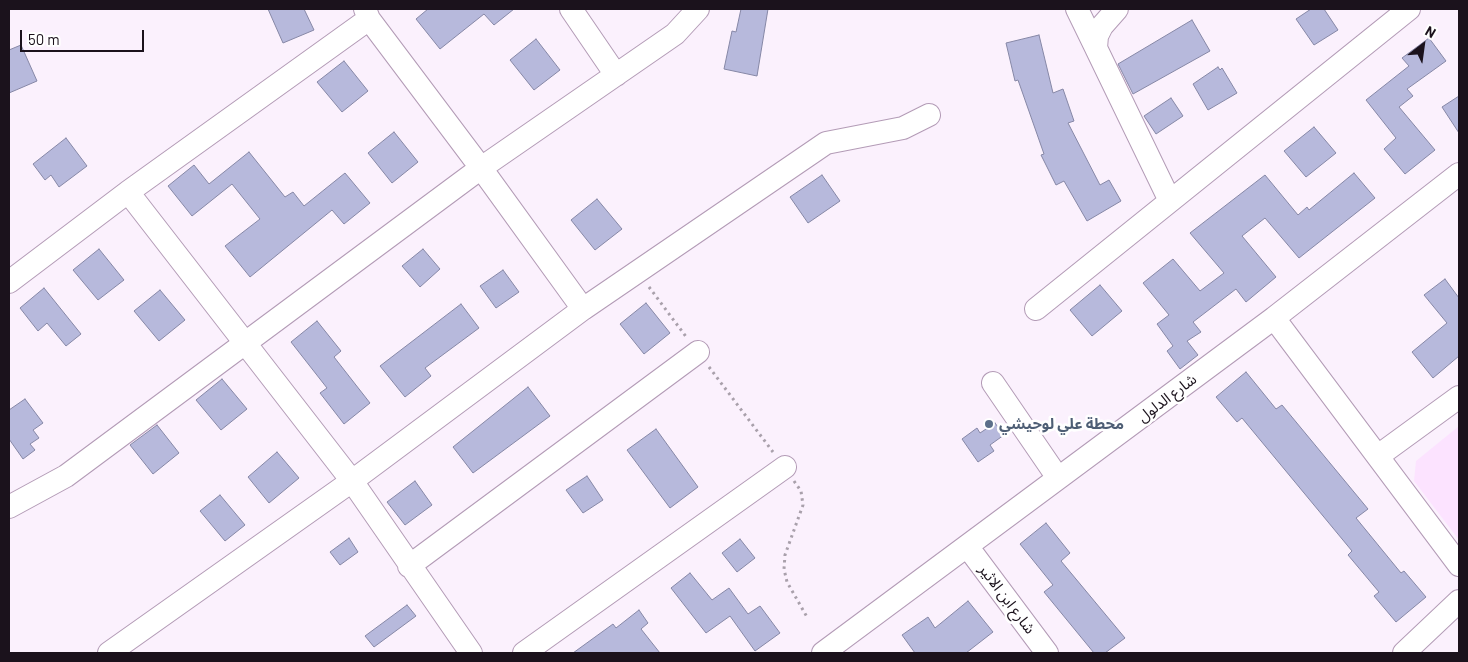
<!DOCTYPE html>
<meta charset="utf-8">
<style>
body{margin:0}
#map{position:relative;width:1468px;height:662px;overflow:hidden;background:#fbf1fd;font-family:Barlow,sans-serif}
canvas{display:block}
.frame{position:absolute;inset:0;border:10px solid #1b121c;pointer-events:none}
.north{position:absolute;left:1398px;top:20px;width:50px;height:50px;-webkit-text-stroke:4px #fff;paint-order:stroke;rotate:30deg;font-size:14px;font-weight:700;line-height:20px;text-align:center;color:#1b121c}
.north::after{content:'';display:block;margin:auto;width:18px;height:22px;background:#1b121c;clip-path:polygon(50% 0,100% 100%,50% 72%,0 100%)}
.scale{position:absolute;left:20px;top:30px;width:124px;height:22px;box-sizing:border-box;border:2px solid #1b121c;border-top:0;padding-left:6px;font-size:15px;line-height:18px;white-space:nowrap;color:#1b121c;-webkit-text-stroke:4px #fff;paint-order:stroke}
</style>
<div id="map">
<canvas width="1468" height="662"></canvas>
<div class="frame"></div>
<div class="north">N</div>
<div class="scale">50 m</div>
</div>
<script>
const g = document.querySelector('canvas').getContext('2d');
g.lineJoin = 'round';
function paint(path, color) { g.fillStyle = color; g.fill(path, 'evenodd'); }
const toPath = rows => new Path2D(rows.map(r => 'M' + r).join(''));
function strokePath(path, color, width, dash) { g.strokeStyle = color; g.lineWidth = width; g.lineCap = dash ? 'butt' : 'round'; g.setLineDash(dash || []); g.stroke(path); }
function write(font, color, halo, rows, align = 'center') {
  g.font = font + ' Barlow,"Noto Sans Arabic",sans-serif'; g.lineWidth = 5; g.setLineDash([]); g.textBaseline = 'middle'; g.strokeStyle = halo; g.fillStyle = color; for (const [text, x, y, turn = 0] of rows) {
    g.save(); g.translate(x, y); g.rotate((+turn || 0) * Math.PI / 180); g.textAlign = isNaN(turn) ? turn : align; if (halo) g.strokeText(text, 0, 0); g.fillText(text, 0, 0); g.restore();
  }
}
const built = toPath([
 [1459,426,1459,540,1414,481,1416,461]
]);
const building = toPath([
 [268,9,304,9,314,30,283,43,268,9],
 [428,9,514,9,494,25,484,14,440,49,416,19,428,9],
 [741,9,768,9,757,76,724,69,732,31,736,32,741,9],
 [1311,9,1324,9,1338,30,1314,45,1296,19,1311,9],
 [1192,20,1210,51,1133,94,1118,64,1192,20],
 [1039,35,1053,93,1063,89,1074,121,1068,123,1100,185,1109,180,1121,201,1087,221,1064,181,1056,185,1041,155,1044,154,1018,80,1015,81,1006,43,1039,35],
 [1429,38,1446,61,1407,89,1413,96,1399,107,1435,150,1405,174,1384,149,1396,138,1366,100,1409,66,1402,58,1429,38],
 [536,39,560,70,534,90,510,60,536,39],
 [21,45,37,81,9,93,9,50,21,45],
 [344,61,368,91,342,112,317,82,344,61],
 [1218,67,1220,70,1222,68,1237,93,1208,110,1193,84,1218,67],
 [1459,96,1459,133,1442,107,1459,96],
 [1171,98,1183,116,1156,134,1144,116,1171,98],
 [1314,127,1336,153,1306,177,1284,151,1314,127],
 [394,132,418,162,392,183,368,153,394,132],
 [66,138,87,166,59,187,51,175,45,180,33,164,66,138],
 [249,152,285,197,293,192,304,206,345,173,370,203,344,224,332,210,250,277,225,246,260,219,232,184,192,216,168,186,194,165,209,184,249,152],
 [1354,173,1375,198,1299,258,1265,218,1242,236,1276,277,1246,302,1236,289,1193,322,1201,332,1187,341,1198,355,1180,369,1167,351,1173,346,1157,324,1169,315,1143,283,1173,259,1200,291,1224,273,1190,233,1265,175,1298,215,1307,207,1309,210,1354,173],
 [822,175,840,201,808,223,790,197,822,175],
 [597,199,622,229,595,250,571,220,597,199],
 [99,249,124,280,98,300,73,270,99,249],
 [423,249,440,269,420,287,402,266,423,249],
 [503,270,519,292,496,308,480,286,503,270],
 [1445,279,1459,298,1459,356,1433,378,1412,352,1447,323,1424,295,1445,279],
 [1100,285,1122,311,1092,336,1070,310,1100,285],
 [44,288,81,334,66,346,47,323,38,331,20,308,44,288],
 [160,290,185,320,159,341,134,311,160,290],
 [646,303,670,333,644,354,620,324,646,303],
 [461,304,479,328,425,368,431,376,405,397,380,366,461,304],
 [317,321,341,351,334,357,370,403,344,424,320,393,327,388,291,342,317,321],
 [1246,372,1276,409,1282,405,1368,509,1356,518,1401,573,1404,571,1426,597,1396,622,1374,596,1379,592,1348,555,1352,551,1242,418,1237,422,1216,397,1246,372],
 [222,379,247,409,221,430,196,400,222,379],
 [528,387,550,416,473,473,453,447,528,387],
 [25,399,43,423,33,430,39,438,30,444,35,450,23,459,9,439,9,410,25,399],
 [995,423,1004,435,990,445,994,451,978,462,962,439,977,428,980,433,995,423],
 [157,425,179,453,153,474,130,445,157,425],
 [656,429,698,487,670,508,627,450,656,429],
 [277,452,299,478,269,503,248,477,277,452],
 [587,476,603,500,583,513,566,490,587,476],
 [415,481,432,505,405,525,387,502,415,481],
 [220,495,245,525,225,541,200,511,220,495],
 [1046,523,1070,553,1061,561,1125,638,1105,653,1094,653,1044,592,1053,585,1020,544,1046,523],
 [349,538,358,552,340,565,330,552,349,538],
 [740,539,755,558,737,572,722,553,740,539],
 [690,573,712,600,729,588,748,614,760,606,780,633,755,651,730,616,706,633,671,588,690,573],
 [968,601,993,632,966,653,915,653,902,635,928,617,935,628,968,601],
 [407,605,416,616,374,647,365,636,407,605],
 [639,610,648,623,641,629,660,653,573,653,613,624,616,628,639,610]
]);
const path = toPath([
 [649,287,687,338],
 [709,367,773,452],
 [794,481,801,491,803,505,785,555,784,569,787,582,807,617]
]);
const minor = toPath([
 [365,9,369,19,481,168,583,309],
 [571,9,616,75],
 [1077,9,1096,48],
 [1117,9,1102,26,1097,36,1096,48,1170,201],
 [128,192,352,481,471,653],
 [9,282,128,192,369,19],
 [1036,309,1409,9],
 [1274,318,1459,565],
 [993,383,1058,478],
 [1378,456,1459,397],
 [9,507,66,476,481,168,675,34,698,9],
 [967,546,1047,653],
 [409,566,698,352],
 [109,653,352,481,583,309,826,143,903,128,929,115],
 [524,653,785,467],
 [823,653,1274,318,1459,174],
 [1404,653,1459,601]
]);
const markers = [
 [989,424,5,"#5c6f8a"]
];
const streetNames = [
 ["شارع الدلول",1167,398,-37],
 ["شارع ابن الاثير",1007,599,53]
];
const serviceNames = [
 ["محطة علي لوحيشي",999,424]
];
paint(built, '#fce3ff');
paint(building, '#b7b9dc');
strokePath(building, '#8687a6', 1);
strokePath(minor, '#b39bb6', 24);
strokePath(path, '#a9a0ab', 3, [2.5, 4]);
strokePath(minor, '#fff', 22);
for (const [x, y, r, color] of markers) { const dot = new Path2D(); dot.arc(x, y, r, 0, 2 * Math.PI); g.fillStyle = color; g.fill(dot); strokePath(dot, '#fff', 2); }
write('15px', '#1b121c', '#fff', streetNames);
write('bold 15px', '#4e5e75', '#fff', serviceNames, 'left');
</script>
